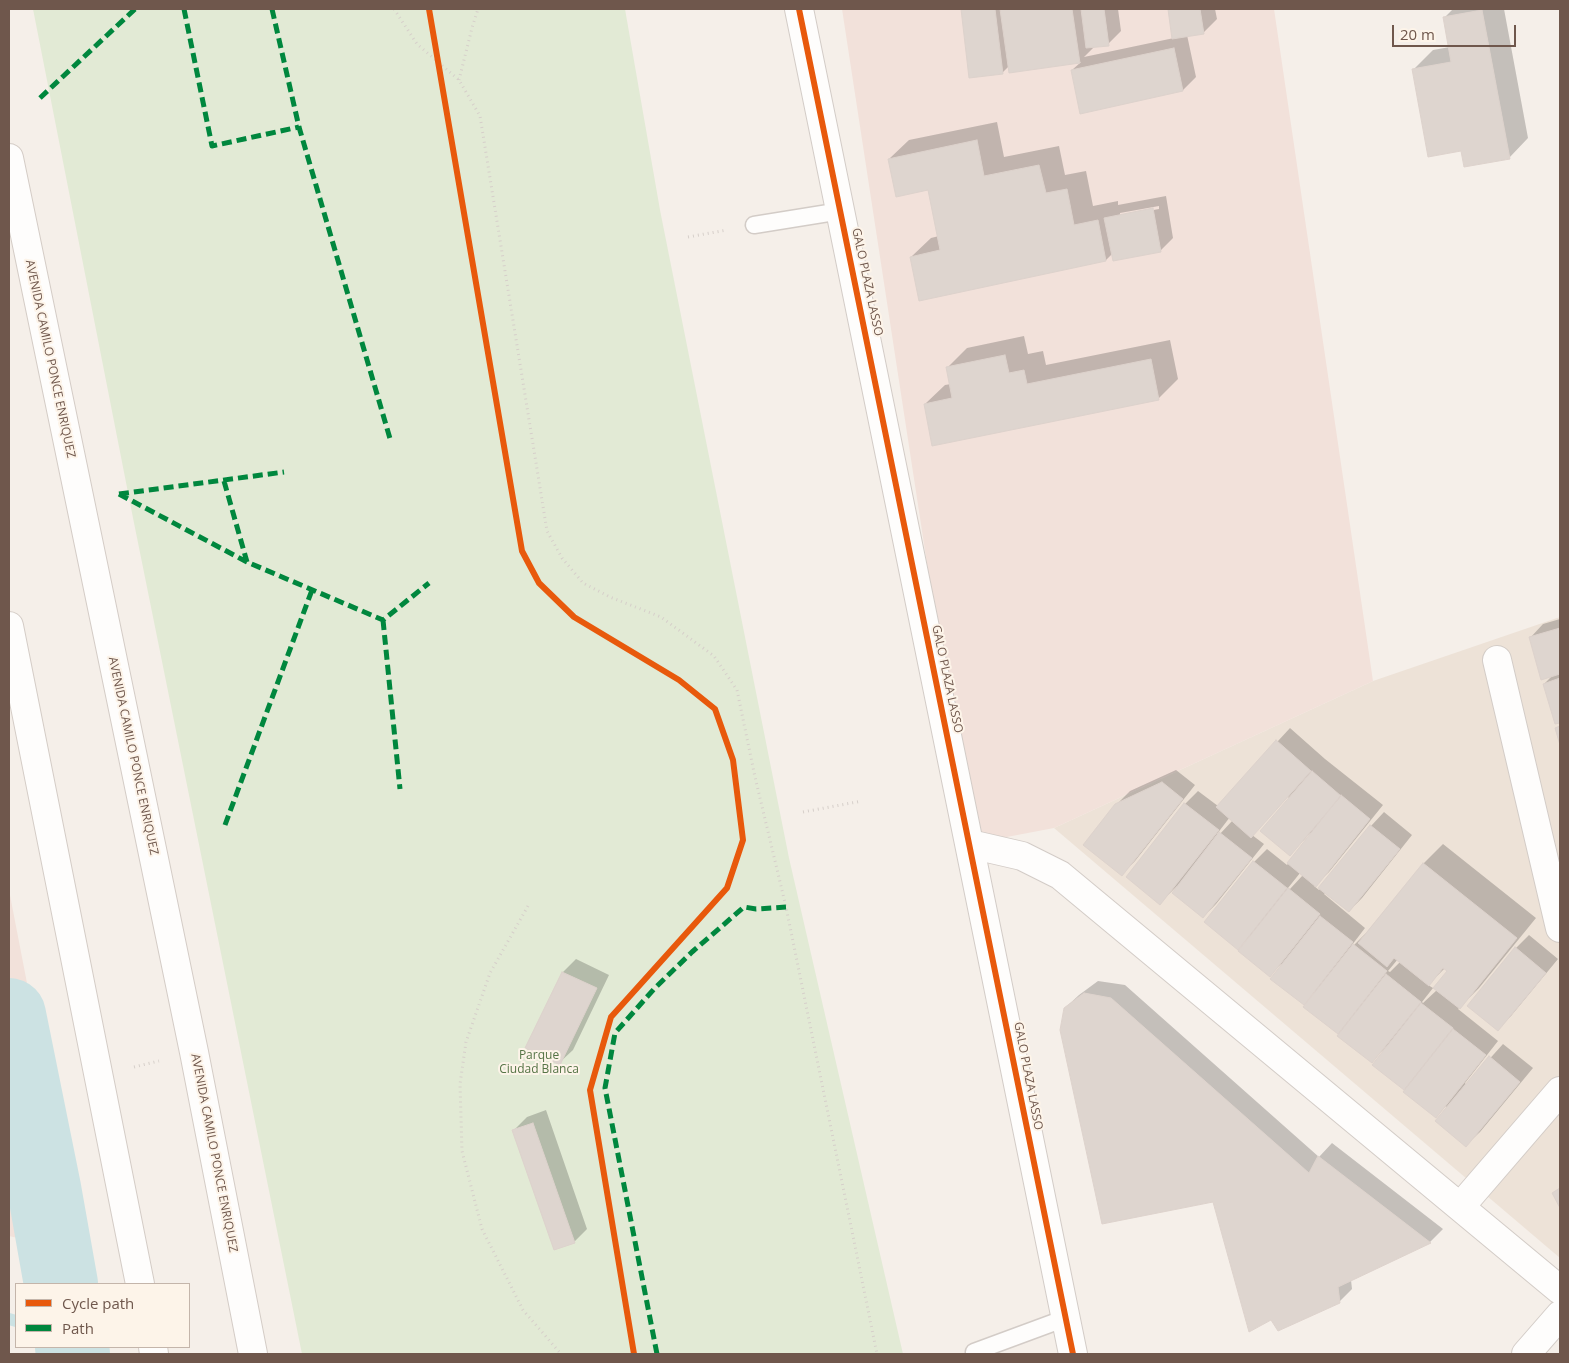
<!DOCTYPE html>
<style>
body{margin:0}
#map{position:relative;width:1569px;height:1363px;overflow:hidden;background:#f5efe9;font-family:"Open Sans",sans-serif}
canvas{display:block}
.frame{position:absolute;inset:0;border:10px solid #6f574c;pointer-events:none}
.legend{position:absolute;left:15px;top:1283px;width:175px;height:65px;box-sizing:border-box;background:#fdf4e9;border:1px solid #c4b5aa;margin:0;padding:6px 9px;list-style:none;font-size:15px;color:#6f574c}
.legend li{display:flex;align-items:center;gap:10px;height:25px}
.legend b{width:25px;border:1px solid #c4b5aa}
.scale{position:absolute;left:1392px;top:25px;width:124px;height:22px;box-sizing:border-box;border:2px solid #6f574c;border-top:0;padding-left:6px;font-size:15px;line-height:18px;white-space:nowrap;color:#6f574c;-webkit-text-stroke:4px #fdf4e9;paint-order:stroke}
</style>
<div id="map">
<canvas width="1569" height="1363"></canvas>
<div class="frame"></div>
<ul class="legend">
<li><b style="height:6px;background:#e8590c"></b>Cycle path</li>
<li><b style="height:6px;background:#00873e"></b>Path</li>
</ul>
<div class="scale">20 m</div>
</div>
<script>
const g = document.querySelector('canvas').getContext('2d');
g.lineJoin = 'round';
function paint(path, color) { g.fillStyle = color; g.fill(path, 'evenodd'); }
const toPath = rows => new Path2D(rows.map(r => 'M' + r).join(''));
function strokePath(path, color, width, dash) { g.strokeStyle = color; g.lineWidth = width; g.lineCap = dash ? 'butt' : 'round'; g.setLineDash(dash || []); g.stroke(path); }
function write(font, color, halo, rows, align = 'center') {
  g.font = font + ' "Open Sans",sans-serif'; g.lineWidth = 4; g.setLineDash([]); g.textBaseline = 'middle'; g.strokeStyle = halo; g.fillStyle = color; for (const [text, x, y, turn = 0] of rows) {
    g.save(); g.translate(x, y); g.rotate((+turn || 0) * Math.PI / 180); g.textAlign = isNaN(turn) ? turn : align; if (halo) g.strokeText(text, 0, 0); g.fillText(text, 0, 0); g.restore();
  }
}
const residential = toPath([
 [1560,617,1560,1258,1054,828,1373,681]
]);
const commercial = toPath([
 [842,9,1274,9,1373,681,1054,828,970,844],
 [9,890,79,1252,9,1236]
]);
const green = toPath([
 [33,9,625,9,660,210,789,858,903,1354,302,1354,133,518]
]);
const shadow = toPath([
 [962,9,1118,9,1121,31,1108,44,1095,46,1084,57,1174,38,1169,9,1215,9,1217,19,1203,33,1187,35,1196,77,1183,90,1081,112,1072,70,1081,62,1010,72,1009,66,1002,73,970,77],
 [1453,9,1504,9,1528,138,1509,158,1462,149,1413,70,1433,50,1450,47,1444,18],
 [997,122,1004,157,1059,146,1065,175,1086,171,1093,206,1118,201,1118,205,1166,196,1173,238,1160,251,1113,253,1106,260,911,257,931,238,939,236,929,189,889,159,909,140],
 [1159,206,1159,209,1120,216,1120,213],
 [1024,336,1028,354,1043,351,1046,365,1170,340,1178,379,1158,399,925,404,945,385,951,384,948,367,967,348],
 [1560,619,1560,721,1556,723,1544,684,1553,675,1530,638,1543,624],
 [1290,728,1325,759,1383,805,1329,872,1314,886,1319,890,1371,826,1384,812,1412,835,1362,898,1349,911,1326,892,1324,894,1365,928,1352,945,1353,946,1367,932,1423,864,1443,844,1536,918,1479,988,1458,1009,1498,1041,1465,1083,1466,1085,1503,1044,1533,1068,1480,1132,1466,1145,1446,1106,1436,1117,1406,1090,1374,1065,1388,1048,1386,1047,1372,1061,1305,1006,1315,994,1313,993,1303,1003,1281,964,1270,975,1249,937,1238,948,1254,862,1267,849,1287,865,1312,834,1310,833,1303,841,1288,796,1252,835,1264,844,1216,904,1203,917,1177,886,1160,903,1127,877,1185,804,1198,791,1218,806],
 [1230,817,1233,820,1219,835,1217,834],
 [1300,873,1303,875,1290,889,1288,888],
 [1398,959,1401,961,1390,972,1388,971],
 [1445,968,1449,971,1437,990,1423,1003,1422,1002,1433,988,1428,985],
 [1176,770,1195,785,1135,861,1122,874,1116,805,1130,791],
 [1529,935,1558,959,1511,1016,1498,1029,1516,948],
 [576,959,609,975,573,1050,559,1063,527,1048,563,972],
 [1098,981,1125,985,1319,1157,1332,1143,1443,1229,1430,1242,1351,1280,1352,1289,1339,1302,1214,1201,1065,1008,1079,995],
 [546,1110,587,1229,574,1242,514,1130,527,1117]
]);
const stream = toPath([
 [9,1319,16,1321],
 [61,1347,71,1354]
]);
const river = toPath([
 [9,1015,44,1188,61,1284],
 [72,1347,73,1354]
]);
const building = toPath([
 [961,9,995,9,1003,74,969,78,961,9],
 [1000,9,1072,9,1080,63,1009,73,1000,9],
 [1081,9,1104,9,1109,46,1086,48,1081,9],
 [1168,9,1200,9,1204,34,1172,39,1168,9],
 [1482,10,1510,159,1464,167,1461,151,1428,157,1412,69,1451,62,1443,17,1482,10],
 [1174,48,1183,91,1080,114,1071,70,1174,48],
 [977,140,984,176,1039,165,1046,193,1067,189,1074,225,1098,220,1106,261,919,301,910,257,940,250,928,190,896,197,888,159,977,140],
 [1153,208,1161,252,1113,261,1104,218,1153,208],
 [1005,355,1009,373,1024,370,1027,384,1151,359,1159,400,932,446,924,404,952,398,946,367,1005,355],
 [1560,628,1560,674,1541,680,1529,637,1560,628],
 [1560,678,1560,723,1555,724,1543,684,1560,678],
 [1560,726,1560,745,1555,728,1560,726],
 [1276,740,1311,771,1251,838,1216,807,1276,740],
 [1312,771,1341,796,1290,856,1260,831,1312,771],
 [1162,782,1183,799,1122,876,1083,845,1115,804,1162,782],
 [1341,795,1370,819,1316,887,1287,863,1341,795],
 [1184,803,1219,830,1160,905,1126,877,1184,803],
 [1370,825,1400,849,1349,912,1318,888,1370,825],
 [1219,832,1252,858,1203,918,1172,893,1219,832],
 [1253,861,1287,888,1238,950,1204,922,1253,861],
 [1423,863,1517,938,1460,1009,1433,988,1447,971,1443,968,1429,986,1394,958,1387,967,1358,943,1423,863],
 [1288,888,1320,914,1270,977,1238,951,1288,888],
 [1320,916,1353,942,1304,1005,1270,979,1320,916],
 [1353,944,1387,971,1338,1034,1303,1007,1353,944],
 [1515,947,1546,973,1498,1031,1467,1006,1515,947],
 [562,972,597,988,560,1065,525,1048,562,972],
 [1386,974,1421,1002,1372,1063,1337,1036,1386,974],
 [1084,993,1111,998,1309,1173,1318,1156,1431,1243,1338,1287,1340,1303,1278,1331,1271,1320,1249,1332,1213,1202,1102,1224,1060,1030,1064,1008,1084,993],
 [1421,1003,1453,1028,1404,1090,1372,1065,1421,1003],
 [1453,1029,1486,1055,1436,1118,1403,1092,1453,1029],
 [1489,1056,1520,1082,1466,1147,1435,1121,1489,1056],
 [533,1123,575,1243,554,1250,512,1130,533,1123],
 [1560,1188,1560,1208,1552,1193,1560,1188]
]);
const path = toPath([
 [394,9,417,44,459,80,480,116,547,531,562,558,583,583,610,597,661,617,714,656,737,690,755,777,786,907,877,1354],
 [459,80,472,28,478,9],
 [688,237,727,230],
 [803,812,862,801],
 [528,906,490,973,466,1042,460,1084,462,1151,482,1229,523,1310,561,1354],
 [134,1067,159,1061]
]);
const service = toPath([
 [754,225,841,211],
 [974,1352,1066,1318]
]);
const minor = toPath([
 [1497,660,1560,928],
 [970,844,1022,856,1060,875,1560,1290],
 [1460,1207,1560,1091],
 [1526,1354,1560,1315]
]);
const tertiary = toPath([
 [799,9,1073,1354]
]);
const secondary = toPath([
 [9,158,194,1052,253,1354],
 [9,626,140,1284],
 [153,1347,154,1354]
]);
const quiet = toPath([
 [184,9,212,146,299,127],
 [272,9,299,127,391,442],
 [40,98,135,9],
 [224,481,247,562],
 [119,494,247,562,383,620,429,583],
 [119,494,284,472],
 [383,620,400,789],
 [225,825,312,590],
 [657,1354,605,1088,615,1033,654,989,692,952,744,907,756,909,786,907]
]);
const cycleway = toPath([
 [429,9,522,551,539,583,574,617,679,680,715,709,733,760,743,840,727,888,611,1017,590,1090,634,1354],
 [799,9,1073,1354]
]);
const streetNames = [
 ["GALO PLAZA LASSO",867,282,78],
 ["AVENIDA CAMILO PONCE ENRIQUEZ",50,359,78],
 ["GALO PLAZA LASSO",947,679,78],
 ["AVENIDA CAMILO PONCE ENRIQUEZ",133,756,78],
 ["GALO PLAZA LASSO",1028,1076,79],
 ["AVENIDA CAMILO PONCE ENRIQUEZ",214,1153,79]
];
const parkNames = [
 ["Parque",539,1056],
 ["Ciudad Blanca",539,1070]
];
paint(residential, '#ede2d7');
paint(commercial, '#f2e1da');
paint(green, '#e2ead5');
paint(shadow, '#0003');
strokePath(stream, '#cce2e3', 12);
strokePath(river, '#cce2e3', 74);
paint(building, '#ded5cf');
strokePath(building, '#ddd2cc', 1);
strokePath(service, '#d3ccc7', 19);
strokePath(minor, '#d3ccc7', 30);
strokePath(tertiary, '#d3ccc7', 30);
strokePath(secondary, '#d4ccc6', 30);
strokePath(path, '#d6cfca', 3, [1, 4]);
strokePath(service, '#fefdfc', 16);
strokePath(minor, '#fefdfc', 28);
strokePath(tertiary, '#fefdfc', 28);
strokePath(secondary, '#fefdfc', 28);
strokePath(quiet, '#00873e', 5, [10, 5]);
strokePath(cycleway, '#e8590c', 6);
write('12px', '#6f574c', '#fdf4e9', streetNames);
write('12px', '#557445', '#fdf4e9', parkNames);
</script>
